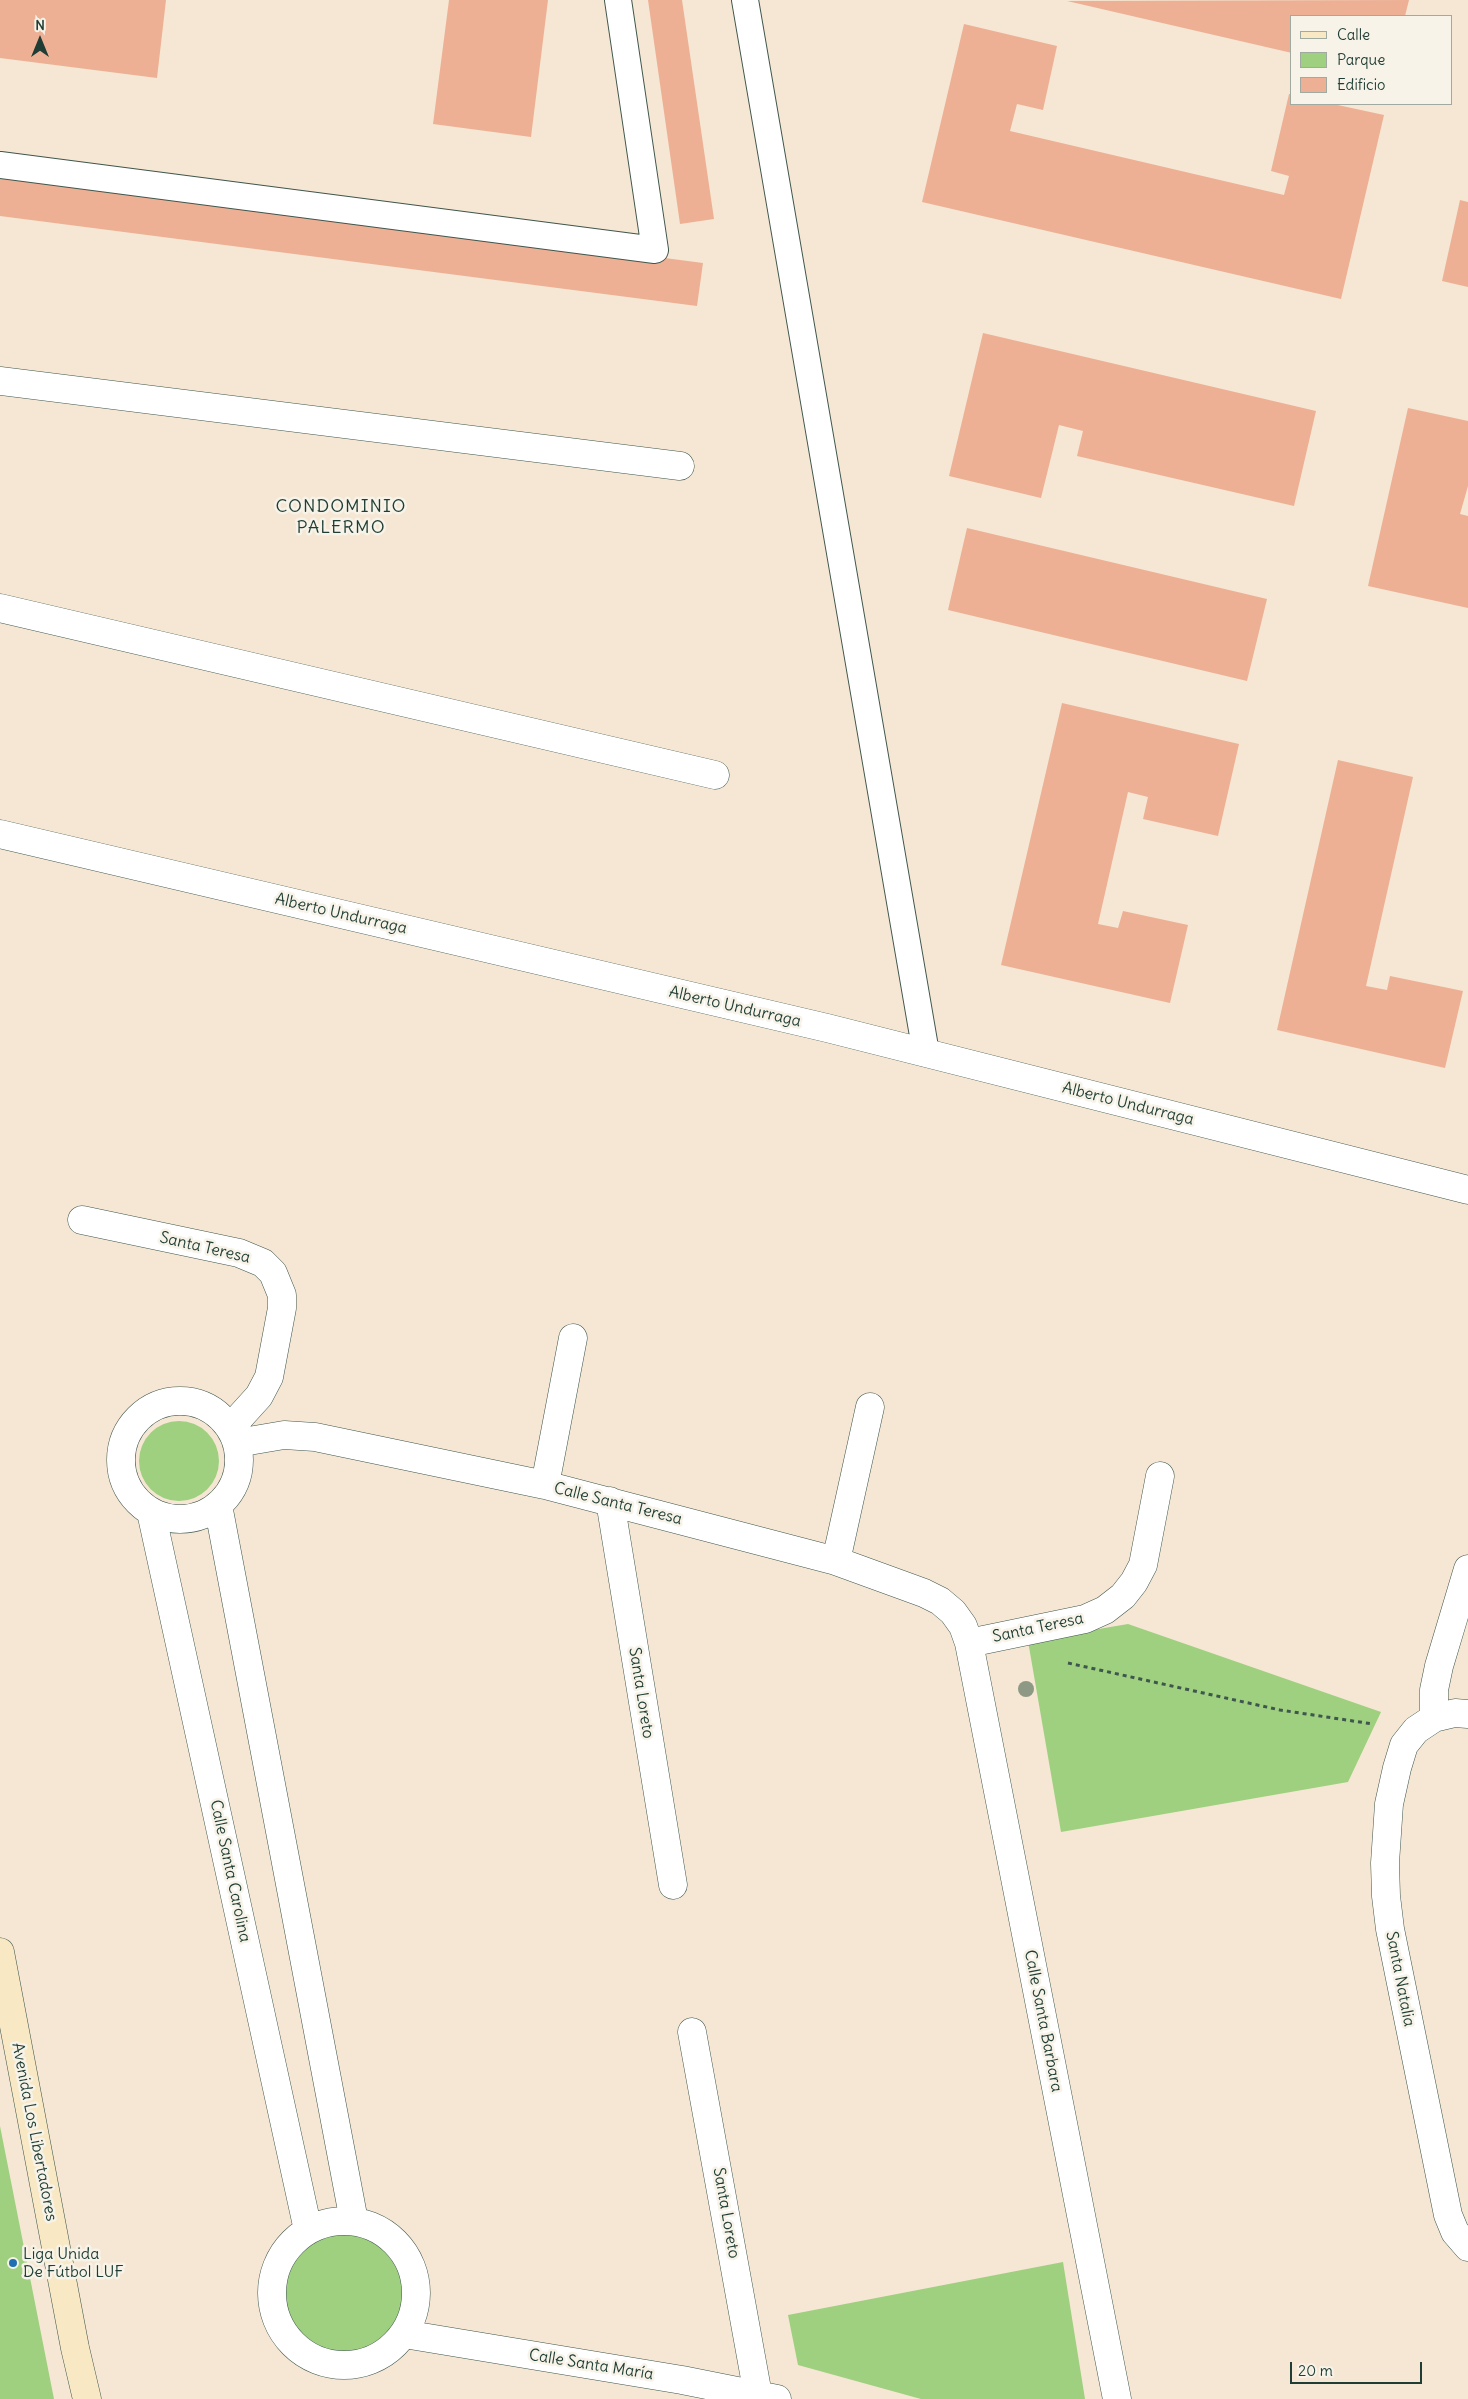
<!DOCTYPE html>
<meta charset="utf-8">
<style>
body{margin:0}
#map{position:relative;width:1468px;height:2399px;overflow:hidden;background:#f5e7d3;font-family:Delius,sans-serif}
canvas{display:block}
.legend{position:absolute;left:1290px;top:15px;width:162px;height:90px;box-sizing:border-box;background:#f7f3e8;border:1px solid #a1aaa0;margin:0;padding:6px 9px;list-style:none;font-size:15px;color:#1f3d34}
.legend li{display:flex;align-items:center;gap:10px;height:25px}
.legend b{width:25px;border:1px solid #a1aaa0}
.north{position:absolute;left:15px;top:15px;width:50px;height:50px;-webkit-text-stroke:4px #f7f3e8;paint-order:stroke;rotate:0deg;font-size:14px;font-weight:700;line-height:20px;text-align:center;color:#1f3d34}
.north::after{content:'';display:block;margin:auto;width:18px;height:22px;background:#1f3d34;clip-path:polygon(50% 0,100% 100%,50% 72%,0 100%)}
.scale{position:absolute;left:1290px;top:2362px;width:132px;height:22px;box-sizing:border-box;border:2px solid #1f3d34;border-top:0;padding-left:6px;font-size:15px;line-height:18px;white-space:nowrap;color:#1f3d34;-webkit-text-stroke:4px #f7f3e8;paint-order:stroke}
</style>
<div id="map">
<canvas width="1468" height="2399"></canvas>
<ul class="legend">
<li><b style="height:6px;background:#f8e8c3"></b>Calle</li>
<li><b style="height:14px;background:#9ed080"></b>Parque</li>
<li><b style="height:14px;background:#edb095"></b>Edificio</li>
</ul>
<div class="north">N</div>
<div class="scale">20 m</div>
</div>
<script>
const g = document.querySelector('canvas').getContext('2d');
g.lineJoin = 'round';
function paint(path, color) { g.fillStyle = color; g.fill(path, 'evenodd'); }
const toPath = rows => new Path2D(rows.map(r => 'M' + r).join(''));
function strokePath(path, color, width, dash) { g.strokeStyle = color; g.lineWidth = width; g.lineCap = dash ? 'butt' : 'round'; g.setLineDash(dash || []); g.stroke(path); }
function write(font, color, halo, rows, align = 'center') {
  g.font = font + ' Delius,sans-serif'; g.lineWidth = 5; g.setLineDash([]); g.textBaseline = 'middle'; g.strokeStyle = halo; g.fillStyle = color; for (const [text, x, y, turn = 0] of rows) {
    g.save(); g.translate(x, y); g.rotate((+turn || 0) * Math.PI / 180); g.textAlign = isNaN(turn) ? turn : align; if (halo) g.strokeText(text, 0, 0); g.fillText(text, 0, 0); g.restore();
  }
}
const green = toPath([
 '139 1461a40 40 0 1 1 80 0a40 40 0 1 1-80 0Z',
 [1128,1624,1381,1712,1348,1782,1061,1832,1028,1641],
 [0,2126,54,2399,0,2399],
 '285 2293a59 59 0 1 1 118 0a59 59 0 1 1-118 0Z',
 [1063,2262,1085,2399,921,2399,798,2365,788,2315]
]);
const building = toPath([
 [0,0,166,0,157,78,0,58],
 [449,0,548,0,531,137,433,124],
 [648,0,682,0,714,219,680,224],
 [1409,0,1405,16,1292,16,1292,53,1067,1],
 [964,24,1057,46,1043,110,1017,104,1010,131,1284,195,1289,176,1271,171,1289,94,1292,94,1292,104,1333,104,1384,115,1341,299,922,202],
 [0,171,703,263,697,306,0,216],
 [1460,200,1468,202,1468,287,1442,281],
 [983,333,1316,411,1294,506,1077,456,1083,431,1059,425,1041,498,949,476],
 [1408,408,1468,421,1468,486,1460,514,1468,516,1468,608,1368,586],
 [967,528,1267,599,1247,681,948,610],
 [1062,703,1239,744,1218,836,1143,819,1148,797,1128,792,1098,924,1118,928,1123,911,1188,925,1170,1003,1001,965],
 [1338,760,1413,777,1366,986,1387,990,1390,976,1463,991,1445,1068,1277,1030]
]);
const path = toPath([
 [1068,1663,1280,1710,1373,1724]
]);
const lane = toPath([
 [745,0,926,1053],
 [0,165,655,250,618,0]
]);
const street = toPath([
 [0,381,680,466],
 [0,608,715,775],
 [0,834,827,1028,1468,1190],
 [82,1220,239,1253,263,1263,273,1273,282,1295,282,1308,269,1377,259,1396,230,1428],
 '121 1460a59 59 0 1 1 118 0a59 59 0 1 1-118 0Z',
 [237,1443,284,1435,315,1437,545,1485,836,1561,924,1593,940,1601,953,1612,963,1626,969,1643,1117,2399],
 [545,1485,573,1338],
 [610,1501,673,1885],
 [218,1505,354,2221],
 [151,1512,308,2230],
 [836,1561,870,1407],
 [969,1643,1085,1619,1105,1610,1123,1596,1134,1582,1143,1565,1160,1476],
 [1468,1714,1455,1713,1434,1718,1416,1730,1404,1745,1397,1768,1389,1804,1385,1863,1386,1896,1390,1929,1448,2215,1455,2232,1468,2247],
 [1434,1718,1434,1690,1439,1666,1468,1569],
 [692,2032,758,2395],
 '272 2293a72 72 0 1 1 144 0a72 72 0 1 1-144 0Z',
 [404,2334,682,2380,777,2399]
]);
const secondary = toPath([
 [0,1952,75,2348,87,2399]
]);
const trees = [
 [1026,1689]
];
const markers = [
 [13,2263,5,"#1f6fb2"]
];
const streetNames = [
 ["Alberto Undurraga",341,914,13],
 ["Alberto Undurraga",735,1007,13],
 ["Alberto Undurraga",1128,1104,14],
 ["Santa Teresa",205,1248,13],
 ["Calle Santa Teresa",618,1504,14],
 ["Santa Teresa",1038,1628,-12],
 ["Santa Loreto",641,1693,81],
 ["Calle Santa Carolina",230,1871,78],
 ["Santa Natalia",1400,1979,79],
 ["Calle Santa Barbara",1043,2021,79],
 ["Avenida Los Libertadores",34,2132,79],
 ["Santa Loreto",726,2213,80],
 ["Calle Santa María",591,2365,9]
];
const poiNames = [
 ["Liga Unida",23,2254],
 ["De Fútbol LUF",23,2272]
];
const neighbourhoodNames = [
 ["CONDOMINIO",341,507],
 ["PALERMO",341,528]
];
paint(green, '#9ed080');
paint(building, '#edb095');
strokePath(lane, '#3f564c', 28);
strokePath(street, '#3f564c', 29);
strokePath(secondary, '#3f564c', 29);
strokePath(path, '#3f564c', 3, [4, 4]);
strokePath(lane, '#fff', 26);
strokePath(street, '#fff', 28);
strokePath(secondary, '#f8e8c3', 28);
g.fillStyle = '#8d9984';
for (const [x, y] of trees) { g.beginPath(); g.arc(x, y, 8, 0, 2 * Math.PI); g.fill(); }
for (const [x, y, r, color] of markers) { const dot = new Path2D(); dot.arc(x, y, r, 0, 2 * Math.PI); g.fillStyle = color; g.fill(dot); strokePath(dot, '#f7f3e8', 2); }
write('16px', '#1f3d34', '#f7f3e8', streetNames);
write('16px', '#1f3d34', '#f7f3e8', poiNames, 'left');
g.letterSpacing = '1px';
write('18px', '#1f3d34', '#f7f3e8', neighbourhoodNames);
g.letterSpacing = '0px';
</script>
